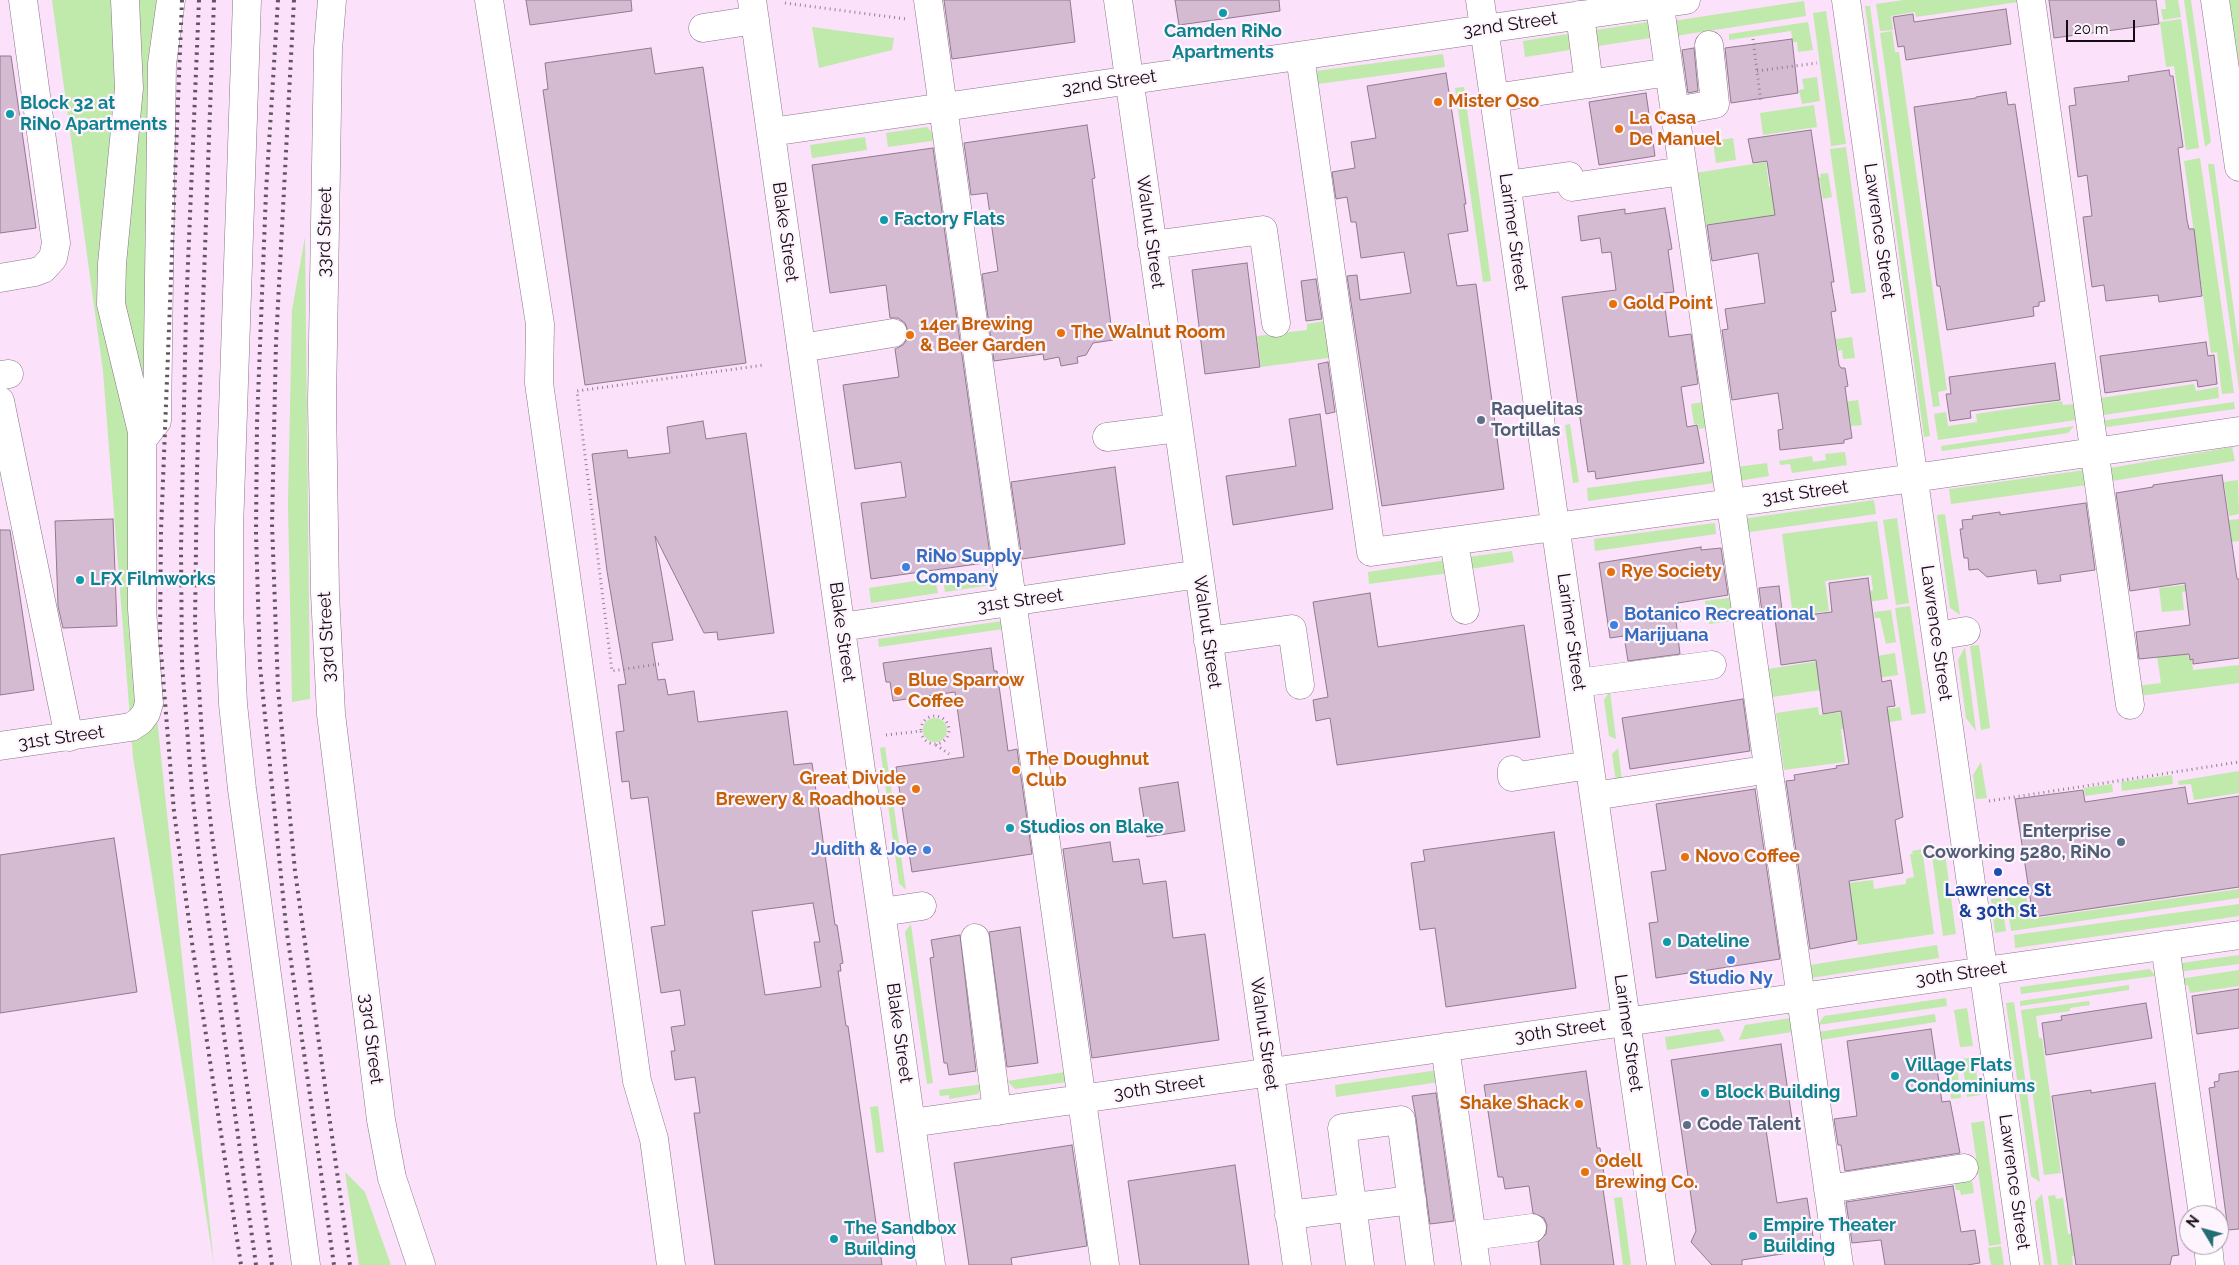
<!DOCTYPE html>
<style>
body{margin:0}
#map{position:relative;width:2239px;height:1265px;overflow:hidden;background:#fbe1f9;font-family:Raleway,sans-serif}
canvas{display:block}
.north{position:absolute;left:2179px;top:1205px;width:50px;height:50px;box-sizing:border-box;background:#fef4fd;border:1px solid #a0979f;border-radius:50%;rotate:307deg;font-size:14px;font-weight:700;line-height:20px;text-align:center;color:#140b13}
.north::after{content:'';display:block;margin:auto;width:18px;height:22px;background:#236e72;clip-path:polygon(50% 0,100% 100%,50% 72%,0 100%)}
.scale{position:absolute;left:2066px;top:20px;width:69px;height:22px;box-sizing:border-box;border:2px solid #140b13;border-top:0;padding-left:6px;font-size:15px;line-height:18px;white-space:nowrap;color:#140b13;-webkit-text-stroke:4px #fef4fd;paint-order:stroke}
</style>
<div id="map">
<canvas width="2239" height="1265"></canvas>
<div class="north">N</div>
<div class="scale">20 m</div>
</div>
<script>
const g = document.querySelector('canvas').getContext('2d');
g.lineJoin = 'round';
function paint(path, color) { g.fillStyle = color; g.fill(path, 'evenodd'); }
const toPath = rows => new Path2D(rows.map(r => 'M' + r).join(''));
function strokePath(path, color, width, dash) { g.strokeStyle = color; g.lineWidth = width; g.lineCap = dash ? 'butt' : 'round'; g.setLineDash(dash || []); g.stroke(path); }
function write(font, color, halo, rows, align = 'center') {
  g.font = font + ' Raleway,sans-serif'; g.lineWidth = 4.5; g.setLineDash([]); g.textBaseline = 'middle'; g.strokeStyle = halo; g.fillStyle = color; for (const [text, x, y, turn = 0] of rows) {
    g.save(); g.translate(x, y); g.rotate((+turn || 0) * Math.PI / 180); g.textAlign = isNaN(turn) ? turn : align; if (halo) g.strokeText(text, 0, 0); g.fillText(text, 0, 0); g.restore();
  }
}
const green = toPath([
 [52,0,160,0,148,556,151,660,214,1265,133,757,103,371],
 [1904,0,2018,0,2018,2,1916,17,1915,12,1891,16,1893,30,1880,31,1876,4],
 [2165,0,2178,0,2181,17,2163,20,2161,9,2166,9],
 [2184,0,2191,0,2211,142,2205,147],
 [2227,0,2239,0,2239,79],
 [1804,1,1806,16,1675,36,1673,21],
 [1865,6,1870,6,1930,436,1924,437],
 [1826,11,1846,144,1831,146,1813,13],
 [2181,19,2199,148,2186,150,2174,66,2166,67,2160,22],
 [1655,21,1657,37,1598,46,1596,30],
 [1808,22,1813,50,1798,52,1797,42,1793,42,1791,31,1729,40,1729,34],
 [812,27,894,38,892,50,819,68],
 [1892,31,1895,52,1899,52,1947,390,1938,392,1940,406,1933,407,1880,33],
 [1568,34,1570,50,1525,57,1523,41],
 [1443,54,1445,67,1318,84,1316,71],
 [1817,77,1820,101,1802,104,1799,90,1804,89,1802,79],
 [1464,87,1491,281,1483,282,1455,88],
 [1814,105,1817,127,1763,135,1760,113],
 [927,127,939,140,888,147,886,133],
 [865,137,867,150,812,158,810,145],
 [1733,138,1736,160,1716,163,1713,141],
 [1846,147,1866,292,1851,294,1830,149],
 [2200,158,2234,393,2222,394,2217,352,2211,353,2184,161],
 [1766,162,1769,187,1779,186,1785,214,1745,240,1742,220,1702,225,1695,173],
 [2208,164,2214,164,2239,349,2239,390],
 [1828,173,1832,197,1823,199,1820,181,1815,182,1815,178,1821,177,1820,174],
 [305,237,310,699,292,702,288,504,292,310],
 [1330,320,1335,357,1261,367,1257,336,1307,330,1307,324],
 [1852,337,1855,358,1843,359,1842,350,1838,351,1836,339],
 [2194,384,2196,391,2218,387,2219,398,2097,416,2094,399],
 [1858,400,1862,425,1851,426,1850,417,1791,410],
 [2062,401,2063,405,2074,404,2076,420,1938,440,1934,414,1946,412,1948,426,1977,422,1976,414],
 [1704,402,1708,427,1699,429,1698,424,1694,424,1691,404],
 [2234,402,2235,409,2107,427,2100,421],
 [1570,424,1579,482,1573,483,1565,425],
 [2074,426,2068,433,1942,451,1941,446],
 [2232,447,2235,461,2106,482,2104,469],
 [1845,452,1847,465,1792,473,1790,464,1780,465,1779,461,1812,456,1813,462,1826,460,1825,454],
 [1767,463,1769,476,1738,481,1736,467],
 [1719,470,1721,482,1588,501,1587,488],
 [2085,470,2087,485,1951,504,1949,489],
 [2238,480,2239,514,2229,516,2224,482],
 [1874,500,1876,514,1743,533,1742,519],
 [1945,514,1960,615,1950,608,1937,515],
 [1897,518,1909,603,1896,605,1883,520],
 [2239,519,2239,541,2232,542,2229,520],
 [1877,521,1888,599,1867,602,1866,592,1873,590,1871,575,1825,581,1829,611,1793,616,1782,534],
 [1715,523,1716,534,1595,551,1594,539],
 [1512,551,1514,562,1470,569,1468,557],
 [1447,560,1449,573,1369,584,1368,572],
 [1000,569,1001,575,991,585,945,592,943,577],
 [935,578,938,593,871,603,869,588],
 [2193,584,2194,590,2182,592,2184,610,2162,612,2159,588],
 [1736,597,1739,620,1709,624,1705,601],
 [1910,606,1926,713,1911,715,1895,608],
 [1891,610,1896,642,1886,644,1880,618,1875,618,1874,612],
 [1009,620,1010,628,879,647,878,639],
 [1979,645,1990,728,1981,730,1970,646],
 [1965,647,1976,731,1966,718,1958,660],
 [2187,652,2189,660,2192,660,2193,670,2239,665,2239,683,2138,696,2136,686,2161,683,2157,656],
 [1871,653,1872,657,1895,653,1898,675,1855,681,1855,685,1772,697,1768,669],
 [1610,691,1616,739,1609,736,1604,700],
 [1818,707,1819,715,1880,707,1881,710,1900,707,1902,720,1841,729,1845,762,1784,770,1776,713],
 '923 730a12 12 0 1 1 24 0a12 12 0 1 1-24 0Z',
 [885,747,906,890,899,883,880,748],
 [1618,748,1622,781,1616,782,1612,754],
 [1981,762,1987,798,1976,799,1973,775],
 [2239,771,2239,793,2194,800,2191,784,2179,785,2178,781],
 [2172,775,2173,784,2122,791,2121,782],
 [2112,784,2113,792,2085,796,2084,788],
 [1944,846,1956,934,1943,936,1931,848],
 [1922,849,1934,934,1858,945,1852,905,1834,907,1848,883,1873,880,1874,889,1906,884,1906,879,1914,877,1910,854,1913,854,1912,851],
 [2239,889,2239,898,2011,931,2006,897,2026,895,2030,919],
 [2001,898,2006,931,1995,933,1991,899],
 [2239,904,2239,916,2015,948,2014,935],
 [911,924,933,1083,927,1084,905,932],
 [1937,945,1939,958,1811,978,1810,965],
 [2239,955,2239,964,2178,972,2182,963],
 [2150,969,2155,976,2021,994,2020,987],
 [2239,970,2239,986,2190,993,2188,985,2180,986,2179,979],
 [2129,985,2129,990,2020,1006,2020,1001],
 [1946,998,1947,1006,1818,1025,1824,1016],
 [2089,1001,2090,1005,2070,1008,2070,1011,2036,1016,2039,1038,2042,1038,2061,1173,2044,1175,2021,1010],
 [2014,1002,2040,1182,2031,1176,2006,1003],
 [1967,1008,1973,1046,1960,1047,1954,1010],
 [1935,1014,1936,1022,1820,1040,1818,1032],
 [1797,1017,1799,1031,1739,1040,1745,1025],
 [1719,1029,1725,1041,1667,1050,1665,1037],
 [1974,1057,1980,1095,1967,1097,1962,1059],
 [1956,1060,1961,1098,1951,1099,1946,1062],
 [1438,1070,1439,1082,1336,1097,1335,1085],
 [1072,1071,1074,1081,1015,1089,1007,1081],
 [983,1084,978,1094,949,1099,949,1095,940,1096,939,1090],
 [878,1106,884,1152,876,1153,870,1107],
 [1984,1121,2001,1244,1989,1246,1971,1123],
 [1970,1168,1974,1193,1961,1195,1960,1190,1956,1190,1954,1180],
 [345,1172,365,1192,391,1265,359,1265],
 [2042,1194,2052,1265,2044,1265,2035,1202],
 [2055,1195,2056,1199,2063,1198,2068,1234,2114,1228,2117,1249,2072,1256,2073,1265,2058,1265,2048,1196],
 [1622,1197,1631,1265,1623,1265,1614,1198],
 [2001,1246,2004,1265,1991,1265,1988,1248]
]);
const building = toPath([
 [526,0,631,0,632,11,530,25,526,0],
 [944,0,1070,0,1075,42,952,59,944,0],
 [1175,0,1279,0,1280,11,1179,25,1175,0],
 [2049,0,2156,0,2159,24,2054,38,2049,0],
 [2006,9,2011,44,1906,60,1904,46,1898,47,1893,17,1913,14,1914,22,2006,9],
 [1792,39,1798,93,1731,103,1725,48,1792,39],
 [651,48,655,74,703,67,746,363,585,385,543,90,548,89,545,63,651,48],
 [1694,48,1698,91,1688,93,1682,50,1694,48],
 [0,56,11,56,36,228,0,233,0,56],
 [2169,70,2170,76,2173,76,2183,147,2178,148,2187,220,2189,229,2194,229,2202,296,2159,302,2158,295,2106,301,2104,285,2092,287,2083,217,2092,216,2087,175,2078,177,2069,106,2076,105,2074,88,2129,81,2128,76,2169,70],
 [1446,73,1466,204,1464,204,1468,231,1448,234,1457,286,1476,284,1504,489,1382,506,1347,276,1357,275,1360,300,1411,293,1404,252,1361,258,1356,222,1351,222,1347,197,1336,199,1332,172,1355,168,1351,142,1376,138,1367,86,1446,73],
 [2006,92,2008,105,2015,104,2045,301,2039,302,2039,306,2033,307,2034,316,1947,330,1940,286,1937,286,1914,107,1976,98,1976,97,2006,92],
 [1646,93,1655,156,1599,165,1589,102,1646,93],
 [1087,125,1095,178,1092,179,1113,340,1093,343,1086,355,1077,357,1078,363,1061,366,1059,357,1044,360,1043,354,994,361,982,274,998,271,987,193,971,195,964,143,1087,125],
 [1811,130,1834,282,1831,282,1836,311,1831,312,1839,365,1841,368,1845,368,1848,386,1845,387,1852,438,1844,440,1844,443,1780,450,1778,430,1783,429,1778,393,1732,400,1722,330,1728,329,1725,309,1765,303,1758,253,1712,261,1707,225,1775,215,1767,161,1753,163,1748,139,1811,130],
 [933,148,991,562,871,579,861,503,906,497,901,462,855,469,843,385,899,377,895,349,903,345,908,338,908,331,905,323,898,318,890,318,886,285,830,293,812,165,933,148],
 [1665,208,1672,249,1668,250,1674,292,1663,293,1669,337,1691,334,1698,384,1681,387,1687,427,1697,425,1704,463,1596,479,1595,471,1588,472,1562,297,1616,290,1611,252,1602,253,1600,238,1581,241,1578,216,1625,209,1625,214,1665,208],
 [1247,263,1260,367,1205,374,1192,270,1247,263],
 [1316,279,1322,319,1306,321,1301,281,1316,279],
 [2206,342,2208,356,2214,355,2217,384,2198,387,2197,380,2105,393,2100,356,2206,342],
 [1328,362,1335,412,1326,414,1318,364,1328,362],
 [2055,363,2060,400,1970,411,1971,418,1950,421,1946,394,1951,394,1949,377,2055,363],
 [1320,414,1333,509,1233,525,1226,476,1296,466,1289,419,1320,414],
 [703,421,706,439,746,433,774,633,718,640,717,632,704,633,655,536,673,640,652,643,658,680,665,679,668,695,694,691,698,722,787,711,794,765,812,763,835,925,837,925,843,963,840,964,841,971,838,971,846,1026,848,1026,882,1265,715,1265,694,1113,700,1113,695,1077,675,1080,671,1051,675,1051,671,1027,685,1025,680,990,661,993,651,927,665,925,648,797,631,799,629,781,622,782,616,732,624,731,618,685,626,684,607,571,592,454,627,450,628,458,670,453,667,427,703,421],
 [813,903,820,942,814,942,821,987,765,995,752,911,813,903],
 [1115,467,1125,544,1022,559,1011,482,1115,467],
 [2222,475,2237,579,2239,579,2239,658,2193,664,2193,659,2190,660,2189,654,2139,659,2136,632,2190,625,2185,583,2130,591,2116,493,2153,487,2153,485,2222,475],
 [2086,503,2095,570,2060,575,2061,581,2038,584,2036,570,1987,577,1978,569,1969,570,1968,558,1964,558,1960,529,1963,529,1962,520,1973,519,1972,516,2000,512,2000,515,2086,503],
 [113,519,117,626,63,628,58,606,55,521,113,519],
 [0,530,10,530,34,690,0,695,0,530],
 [1701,547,1701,550,1721,548,1728,595,1678,603,1681,621,1676,621,1680,654,1628,661,1624,636,1610,638,1599,563,1701,547],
 [1868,578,1882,682,1891,680,1895,706,1887,707,1903,817,1895,820,1903,873,1849,881,1857,940,1810,949,1786,781,1795,780,1794,775,1837,768,1836,766,1849,764,1841,711,1823,714,1816,660,1781,665,1775,619,1832,612,1829,583,1868,578],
 [1779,586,1782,610,1762,613,1759,588,1779,586],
 [1370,593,1378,647,1524,625,1540,737,1337,765,1330,718,1316,721,1313,700,1328,697,1313,602,1370,593],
 [991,648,994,671,997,671,1008,751,1017,749,1032,854,912,872,896,767,964,757,955,692,893,701,890,682,886,682,883,663,991,648],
 [1743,699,1750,751,1630,769,1622,718,1743,699],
 [1178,782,1185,831,1147,837,1139,788,1178,782],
 [2185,787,2188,804,2239,796,2239,887,2033,917,2015,799,2083,790,2085,802,2185,787],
 [1755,789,1780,959,1656,978,1649,923,1658,922,1651,872,1666,870,1656,804,1755,789],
 [1554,832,1576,988,1446,1007,1435,928,1420,930,1411,863,1425,861,1423,850,1554,832],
 [114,838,137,992,0,1013,0,855,114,838],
 [1110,842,1113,862,1139,859,1143,884,1166,881,1173,938,1205,934,1219,1040,1092,1058,1063,849,1110,842],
 [1020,927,1038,1063,1007,1067,989,932,1020,927],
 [960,935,976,1071,949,1075,947,1063,944,1063,935,997,930,958,934,957,931,940,960,935],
 [2239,989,2239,1028,2197,1034,2192,996,2239,989],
 [2146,1003,2152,1038,2046,1055,2042,1023,2062,1020,2061,1016,2146,1003],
 [1931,1029,1942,1102,1950,1101,1960,1153,1845,1171,1841,1145,1838,1145,1834,1119,1857,1116,1847,1041,1931,1029],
 [1781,1044,1792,1119,1765,1123,1777,1203,1807,1198,1815,1249,1742,1260,1742,1265,1712,1265,1691,1242,1696,1231,1671,1060,1781,1044],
 [1586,1071,1597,1148,1600,1148,1604,1175,1601,1175,1614,1265,1541,1265,1538,1242,1546,1234,1547,1225,1544,1218,1533,1213,1529,1186,1505,1189,1503,1177,1498,1177,1484,1085,1586,1071],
 [2239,1071,2239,1229,2228,1230,2209,1088,2215,1087,2214,1082,2219,1081,2219,1074,2239,1071],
 [2155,1083,2179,1255,2172,1256,2170,1265,2076,1265,2052,1096,2091,1090,2091,1093,2155,1083],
 [1436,1093,1454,1221,1430,1224,1416,1118,1412,1096,1436,1093],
 [1072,1145,1087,1246,1011,1258,1012,1265,969,1265,954,1163,1072,1145],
 [1235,1165,1249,1265,1140,1265,1128,1181,1235,1165],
 [1953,1186,1961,1232,1975,1230,1980,1263,1967,1265,1885,1265,1881,1240,1852,1243,1846,1202,1953,1186]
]);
const path = toPath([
 [785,3,906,19],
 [1753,39,1761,103],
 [1757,71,1817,63],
 [659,664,612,671,577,391,764,365],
 '921 730a14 14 0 1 1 28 0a14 14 0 1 1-28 0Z',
 [886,735,921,731],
 [936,745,949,754],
 [1989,801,2239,762]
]);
const minor = toPath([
 [247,0,229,529,229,609,233,704,242,789,306,1265],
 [332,0,328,49,322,402,325,593,331,714,381,1120,392,1178,421,1265],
 [489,0,540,324,539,383,637,1081,654,1139,671,1265],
 [752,0,931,1265],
 [928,0,1105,1265],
 [1118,0,1297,1265],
 [1480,0,1661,1265],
 [1659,0,1839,1265],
 [1846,0,2025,1265],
 [2031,0,2130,705],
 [2215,0,2239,167],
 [1580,15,1589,84],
 [703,28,755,20],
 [1300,56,1371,552,1914,478,2239,431],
 [1494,98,1669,72],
 [1675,111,1715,104,1709,45],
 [771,132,1686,0],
 [1507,185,1569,176,1572,187,1683,171],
 [1152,245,1263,230,1276,323],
 [0,278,35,272,43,269,53,258,56,243,23,0],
 [801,348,893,333],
 [0,375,9,374],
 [0,401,69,737],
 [1107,437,1178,428],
 [142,440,157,421,162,64,171,0],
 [1454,541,1465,610],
 [841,627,1199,574],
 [1936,636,1966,631],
 [1208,641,1292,629,1300,685],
 [1578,683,1712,665],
 [0,746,131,727,140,721,146,713,149,703,142,609,142,432,111,304,112,264,129,88,125,0],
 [1512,770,1512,777,1589,765],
 [1594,796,1751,772],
 [882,912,922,906],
 [975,938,997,1111],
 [2165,945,2203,1215],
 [1445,1047,1476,1265],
 [911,1123,2239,935],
 [1828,1189,1964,1168],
 [1289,1215,1412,1200],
 [1472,1236,1532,1228],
 [2208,1245,2210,1265],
 [1360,1265,1342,1128,1401,1120,1420,1265]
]);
const rail = toPath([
 [182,0,161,531,160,640,174,812,192,943,241,1265],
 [199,0,186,311,181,549,182,665,192,791,199,855,256,1265],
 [214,0,197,470,195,624,203,752,212,835,272,1265],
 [278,0,266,192,257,423,256,533,260,666,286,926,334,1265],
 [294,0,276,342,272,524,278,688,295,871,350,1265]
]);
const markers = [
 [1223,13,5,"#0f9aa8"],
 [1438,102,5,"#e8710a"],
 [10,114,5,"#0f9aa8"],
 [1619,129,5,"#e8710a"],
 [884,220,5,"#0f9aa8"],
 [1613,304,5,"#e8710a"],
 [1061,333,5,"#e8710a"],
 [910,335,5,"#e8710a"],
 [1481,420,5,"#5c6f8a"],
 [906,567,5,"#3f7fe0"],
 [1611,572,5,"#e8710a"],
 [80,580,5,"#0f9aa8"],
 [1614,625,5,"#3f7fe0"],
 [898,691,5,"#e8710a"],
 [1016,770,5,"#e8710a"],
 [916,789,5,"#e8710a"],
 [1010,828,5,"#0f9aa8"],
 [2121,842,5,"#5c6f8a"],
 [927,850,5,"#3f7fe0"],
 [1685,857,5,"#e8710a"],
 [1998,872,5,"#1a4fb4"],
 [1667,942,5,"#0f9aa8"],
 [1731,960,5,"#3f7fe0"],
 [1895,1076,5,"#0f9aa8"],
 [1705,1093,5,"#0f9aa8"],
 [1579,1104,5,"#e8710a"],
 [1687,1125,5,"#5c6f8a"],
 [1585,1172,5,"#e8710a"],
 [1753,1236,5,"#0f9aa8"],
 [834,1239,5,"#0f9aa8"]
];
const streetNames = [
 ["32nd Street",1510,25,-8],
 ["32nd Street",1109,83,-8],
 ["Lawrence Street",1879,231,82],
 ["33rd Street",325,232,-89],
 ["Blake Street",785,232,82],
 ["Walnut Street",1150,232,82],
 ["Larimer Street",1513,232,82],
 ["31st Street",1805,493,-8],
 ["31st Street",1020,601,-8],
 ["Blake Street",842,632,82],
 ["Walnut Street",1207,632,82],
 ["Larimer Street",1571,632,82],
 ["Lawrence Street",1936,633,82],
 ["33rd Street",327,637,-93],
 ["31st Street",61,738,-8],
 ["30th Street",1961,974,-8],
 ["30th Street",1560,1031,-8],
 ["Blake Street",899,1033,82],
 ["Larimer Street",1628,1033,82],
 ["Walnut Street",1264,1034,82],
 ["33rd Street",371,1039,83],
 ["30th Street",1159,1088,-8],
 ["Lawrence Street",2014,1182,82]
];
const cultureNames = [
 ["Camden RiNo",1223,32,"center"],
 ["Apartments",1223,53,"center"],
 ["Block 32 at",20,104],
 ["RiNo Apartments",20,125],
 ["Factory Flats",894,220],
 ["LFX Filmworks",90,580],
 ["Studios on Blake",1020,828],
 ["Dateline",1677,942],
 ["Village Flats",1905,1066],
 ["Condominiums",1905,1087],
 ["Block Building",1715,1093],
 ["Empire Theater",1763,1226],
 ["Building",1763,1247],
 ["The Sandbox",844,1229],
 ["Building",844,1250]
];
const foodNames = [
 ["Mister Oso",1448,102],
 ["La Casa",1629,119],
 ["De Manuel",1629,140],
 ["Gold Point",1623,304],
 ["14er Brewing",920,325],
 ["& Beer Garden",920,346],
 ["The Walnut Room",1071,333],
 ["Rye Society",1621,572],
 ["Blue Sparrow",908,681],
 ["Coffee",908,702],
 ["The Doughnut",1026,760],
 ["Club",1026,781],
 ["Great Divide",906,779,"right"],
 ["Brewery & Roadhouse",906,800,"right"],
 ["Novo Coffee",1695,857],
 ["Shake Shack",1569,1104,"right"],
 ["Odell",1595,1162],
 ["Brewing Co.",1595,1183]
];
const serviceNames = [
 ["Raquelitas",1491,410],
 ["Tortillas",1491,431],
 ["Enterprise",2111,832,"right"],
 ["Coworking 5280, RiNo",2111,853,"right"],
 ["Code Talent",1697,1125]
];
const shopNames = [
 ["RiNo Supply",916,557],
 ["Company",916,578],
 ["Botanico Recreational",1624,615],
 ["Marijuana",1624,636],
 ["Judith & Joe",917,850,"right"],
 ["Studio Ny",1731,979,"center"]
];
const transitNames = [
 ["Lawrence St",1998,891],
 ["& 30th St",1998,912]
];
paint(green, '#c0e9ac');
paint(building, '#d4bbd2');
strokePath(building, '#917a8f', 1);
strokePath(minor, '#8c758a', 29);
strokePath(path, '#948192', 3, [1, 4]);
strokePath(minor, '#fff', 28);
strokePath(rail, '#635462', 4, [2.5, 5]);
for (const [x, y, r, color] of markers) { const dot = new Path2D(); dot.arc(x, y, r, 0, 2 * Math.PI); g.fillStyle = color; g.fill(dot); strokePath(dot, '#fef4fd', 2); }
write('18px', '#140b13', '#fef4fd', streetNames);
write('bold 18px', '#0d838f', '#fef4fd', cultureNames, 'left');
write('bold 18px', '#c56008', '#fef4fd', foodNames, 'left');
write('bold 18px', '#4e5e75', '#fef4fd', serviceNames, 'left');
write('bold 18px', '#366cbe', '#fef4fd', shopNames, 'left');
write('bold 18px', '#164399', '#fef4fd', transitNames);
</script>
